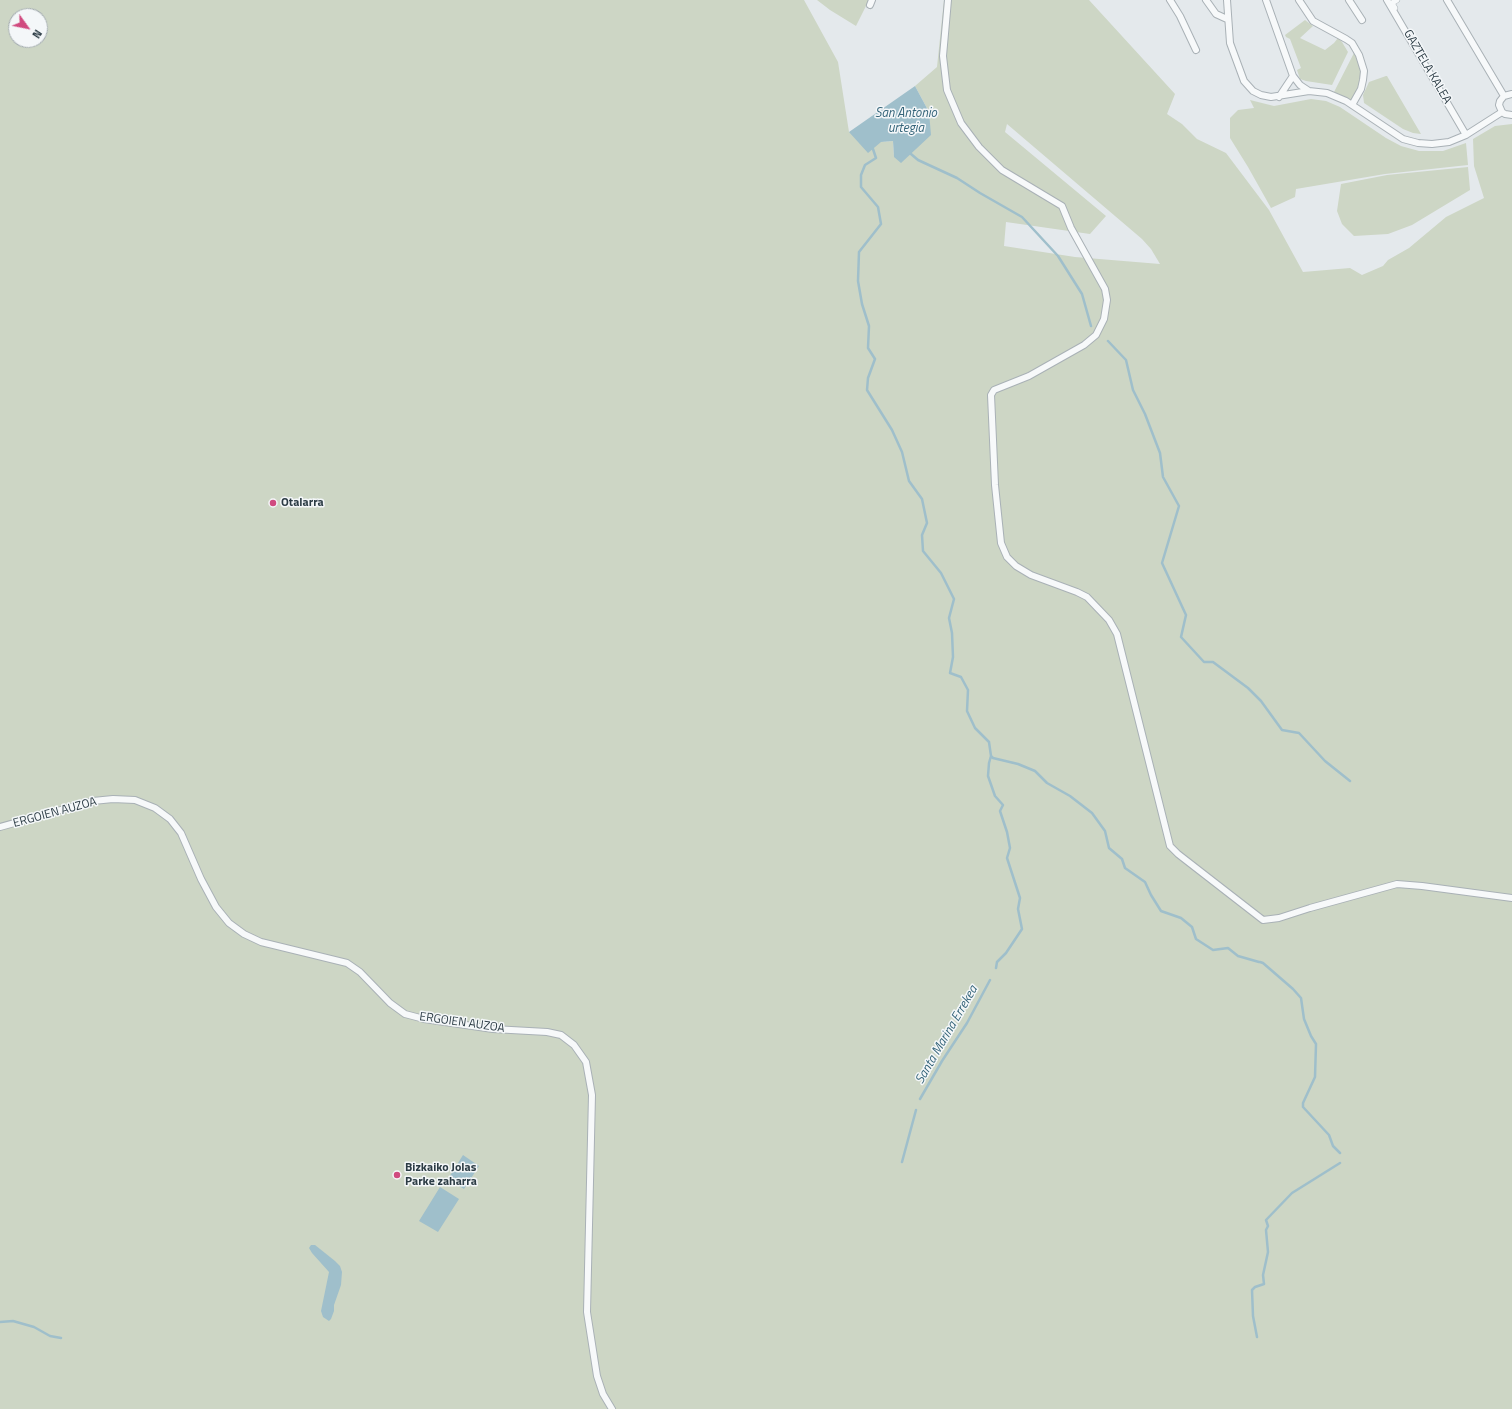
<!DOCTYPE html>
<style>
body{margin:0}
#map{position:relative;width:1512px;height:1409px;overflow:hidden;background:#e4e9ec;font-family:"Titillium Web",sans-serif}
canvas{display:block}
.north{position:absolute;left:8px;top:8px;width:40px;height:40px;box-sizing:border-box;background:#f4f7f9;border:1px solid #a4acb1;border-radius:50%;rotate:123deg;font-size:11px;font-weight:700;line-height:16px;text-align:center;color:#2b3b44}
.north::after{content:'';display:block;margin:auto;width:14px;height:18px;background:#d04a7f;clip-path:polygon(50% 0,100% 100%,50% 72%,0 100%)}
</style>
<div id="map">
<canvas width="1512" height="1409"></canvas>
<div class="north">N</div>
</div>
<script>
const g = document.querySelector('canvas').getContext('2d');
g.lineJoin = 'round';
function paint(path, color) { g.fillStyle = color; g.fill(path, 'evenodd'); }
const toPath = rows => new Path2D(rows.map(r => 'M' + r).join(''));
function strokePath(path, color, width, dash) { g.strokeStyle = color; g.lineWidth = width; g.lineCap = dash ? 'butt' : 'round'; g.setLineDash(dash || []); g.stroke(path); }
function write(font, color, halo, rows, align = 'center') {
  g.font = font + ' "Titillium Web",sans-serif'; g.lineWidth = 3; g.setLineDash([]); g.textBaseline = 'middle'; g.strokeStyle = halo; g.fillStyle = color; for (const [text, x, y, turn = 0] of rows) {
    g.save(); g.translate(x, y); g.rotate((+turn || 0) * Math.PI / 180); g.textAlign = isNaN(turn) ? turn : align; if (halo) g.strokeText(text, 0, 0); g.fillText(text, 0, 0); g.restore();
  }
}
const green = toPath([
 [0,0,804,0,838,62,849,132,881,142,893,141,894,157,929,112,915,86,937,67,944,0,1089,0,1175,94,1167,114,1182,124,1197,139,1226,153,1269,210,1303,272,1350,268,1362,275,1383,266,1388,260,1409,248,1446,217,1484,198,1474,166,1473,139,1495,126,1512,124,1512,1409,0,1409],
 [16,16,40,16,40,40,16,40],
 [1007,124,1142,239,1151,249,1160,264,1075,257,1004,246,1006,222,1090,234,1106,216,1005,132],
 [817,0,869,0,856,26,830,10],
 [1305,20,1313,26,1300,38,1325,50,1334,43,1338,38,1342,42,1348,52,1332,85,1306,81,1300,79,1297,70,1301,68,1290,39,1286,37,1285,35],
 [1355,51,1362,74,1359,88,1351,100,1334,92],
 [1386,76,1387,76,1421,134,1413,133,1403,129,1364,103,1363,95,1369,82],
 [1311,99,1326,101,1340,107,1386,138,1401,146,1419,151,1443,151,1466,143,1468,165,1385,174,1296,189,1295,197,1271,208,1248,167,1230,138,1230,118,1238,110,1254,108,1250,100,1274,106],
 [1468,167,1470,190,1412,225,1388,234,1354,236,1342,224,1337,211,1341,184,1387,175]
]);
const water = toPath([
 [915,86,929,112,931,135,901,163,894,157,893,141,881,142,868,153,849,132],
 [463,1155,479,1166,464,1189,448,1179],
 [440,1187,459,1199,438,1232,419,1221],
 [311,1245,315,1245,335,1261,340,1266,342,1272,341,1285,334,1305,334,1311,331,1319,329,1321,323,1317,321,1311,329,1272,312,1253,309,1248]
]);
const stream = toPath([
 [873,149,876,158,865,165,861,175,861,187,878,207,881,224,859,252,858,281,862,304,869,326,868,348,875,359,868,378,867,390,892,430,902,452,909,481,922,499,927,523,922,535,923,551,941,573,954,599,949,618,952,633,953,657,950,673,961,677,968,690,967,711,975,728,989,742,991,756,989,763,988,776,995,796,1003,805,1000,811,1007,832,1010,848,1007,858,1020,898,1018,909,1022,929,1006,953,997,962,996,968],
 [911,154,918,160,957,178,980,193,1022,217,1058,256,1082,294,1091,326],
 [1108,341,1126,360,1133,390,1145,414,1160,453,1163,477,1179,506,1162,563,1186,615,1181,637,1204,662,1213,662,1248,688,1261,701,1282,730,1299,733,1325,761,1350,781],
 [991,756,993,758,1018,764,1035,771,1047,783,1070,796,1092,813,1105,831,1109,848,1122,859,1125,868,1145,882,1151,895,1161,911,1181,918,1192,927,1196,939,1213,950,1228,948,1238,956,1259,962],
 [1260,962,1263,963,1293,989,1301,998,1304,1019,1311,1036,1316,1044,1315,1077,1303,1103,1303,1107,1329,1135,1333,1146,1340,1153],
 [920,1099,942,1061,967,1023,990,980],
 [902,1162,916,1110],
 [0,1322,13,1321,34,1327,50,1336,61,1338],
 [1257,1337,1253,1316,1252,1290,1255,1287,1264,1284,1263,1275,1268,1252,1266,1230,1268,1226,1266,1220,1292,1193,1340,1163]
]);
const pedestrian = toPath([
 [1393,9,1395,8,1392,3,1397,0]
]);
const minor = toPath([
 [948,0,943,56,947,90,961,123,979,147,1002,170,1062,206,1071,228,1105,289,1107,300,1104,319,1096,335,1084,345,1029,376,994,390,991,395,995,485,1001,543,1007,557,1016,566,1031,575,1077,592,1087,597,1109,620,1117,634,1170,846,1178,854,1263,920,1279,918,1310,908,1397,884,1422,886,1512,898],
 [1170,0,1180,16,1196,50],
 [1206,0,1216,14,1227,19],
 [1227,0,1230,43,1244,81,1253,91,1261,95,1271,97,1309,91,1327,93,1346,101,1403,139,1418,143,1432,144,1449,142,1466,135,1502,112],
 [1266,0,1293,76,1300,85,1309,91],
 [1299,0,1313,21,1346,39,1352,43,1359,55,1364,71,1363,80,1361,89,1352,105],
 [1349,0,1362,20],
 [1387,0,1466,135],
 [1447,0,1504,96],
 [870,5,872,0],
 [1512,94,1504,96,1500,101,1499,105,1502,112,1505,114,1512,115],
 [1279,97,1293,76],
 [0,827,93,801,113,799,135,800,155,808,170,819,181,833,201,879,216,907,229,923,244,934,261,942,347,963,360,972,390,1003,405,1014,424,1019,493,1029,547,1032,561,1035,574,1045,586,1062,592,1095,587,1312,597,1376,603,1394,612,1409]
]);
const markers = [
 [273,503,4,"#d04a7f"],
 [397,1175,4,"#d04a7f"]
];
const streetNames = [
 ["GAZTELA KALEA",1427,67,60],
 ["ERGOIEN AUZOA",55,813,-15],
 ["ERGOIEN AUZOA",462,1023,8]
];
const poiNames = [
 ["Otalarra",281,503],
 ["Bizkaiko Jolas",405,1168],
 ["Parke zaharra",405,1182]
];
const waterNames = [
 ["San Antonio",906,114],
 ["urtegia",906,129],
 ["Santa Marina Errekea",947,1035,-60]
];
paint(green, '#cdd6c5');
paint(water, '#9fbfcb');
strokePath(stream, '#9fbfcb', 2.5);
strokePath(pedestrian, '#a9b1b6', 6);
strokePath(minor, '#a9b1b6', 8);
strokePath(pedestrian, '#f7f9fa', 5);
strokePath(minor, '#f7f9fa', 6);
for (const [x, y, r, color] of markers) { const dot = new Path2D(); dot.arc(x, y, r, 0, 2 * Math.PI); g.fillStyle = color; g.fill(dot); strokePath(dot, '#f4f7f9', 1.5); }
write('12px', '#2b3b44', '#f4f7f9', streetNames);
write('bold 12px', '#2b3b44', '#f4f7f9', poiNames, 'left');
write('italic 13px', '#346479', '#f4f7f9', waterNames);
</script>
